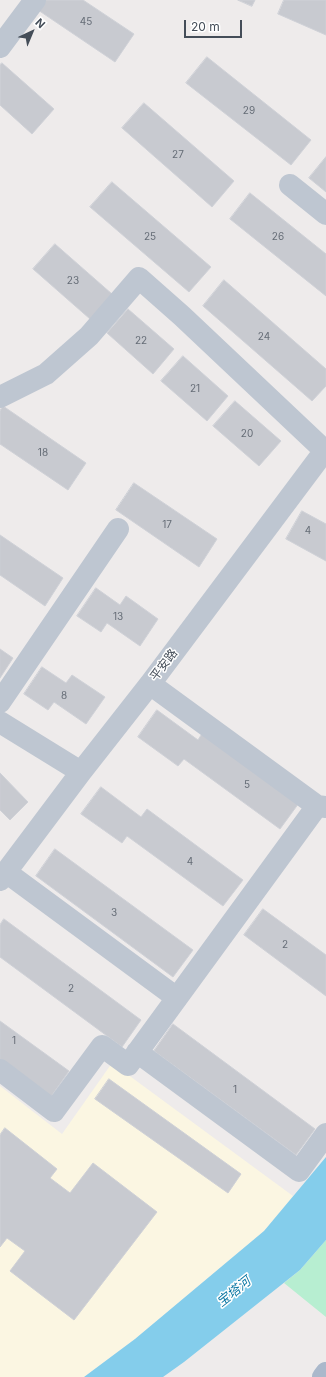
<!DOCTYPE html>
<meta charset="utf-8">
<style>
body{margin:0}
#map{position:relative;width:326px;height:1377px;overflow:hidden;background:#eeebeb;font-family:Inter,sans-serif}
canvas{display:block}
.north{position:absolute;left:12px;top:12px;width:40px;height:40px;-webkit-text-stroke:3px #fff;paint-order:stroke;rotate:44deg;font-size:11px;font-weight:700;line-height:16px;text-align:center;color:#444d58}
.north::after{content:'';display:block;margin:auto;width:14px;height:18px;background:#444d58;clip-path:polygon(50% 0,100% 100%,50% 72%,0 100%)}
.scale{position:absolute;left:184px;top:20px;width:58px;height:18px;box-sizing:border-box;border:2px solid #444d58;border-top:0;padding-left:5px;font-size:12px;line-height:14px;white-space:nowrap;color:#444d58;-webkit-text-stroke:3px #fff;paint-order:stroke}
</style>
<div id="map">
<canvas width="326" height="1377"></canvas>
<div class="north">N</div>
<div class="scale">20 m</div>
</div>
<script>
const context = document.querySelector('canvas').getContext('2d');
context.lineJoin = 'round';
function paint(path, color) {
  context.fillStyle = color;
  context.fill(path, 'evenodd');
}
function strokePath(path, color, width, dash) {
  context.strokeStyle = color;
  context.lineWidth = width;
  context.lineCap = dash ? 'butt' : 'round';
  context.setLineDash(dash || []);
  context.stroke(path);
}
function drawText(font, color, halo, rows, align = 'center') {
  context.font = font + ' Inter,"Noto Sans SC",sans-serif';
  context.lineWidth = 3;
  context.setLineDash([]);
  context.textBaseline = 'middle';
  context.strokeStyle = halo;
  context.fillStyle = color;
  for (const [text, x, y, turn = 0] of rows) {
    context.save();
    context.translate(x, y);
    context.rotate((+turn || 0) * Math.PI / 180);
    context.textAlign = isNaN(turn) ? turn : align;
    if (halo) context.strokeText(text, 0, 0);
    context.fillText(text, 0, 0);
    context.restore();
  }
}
paint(new Path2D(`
 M112,1063l181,133 -29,35 -129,108 -51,38h-84v-291l62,48z`), '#fbf6e2');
paint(new Path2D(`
 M326,1240v77l-42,-34 16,-13z`), '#b7eed1');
paint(new Path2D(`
 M326,1157v83l-26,30 -116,92 -21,15h-79l51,-38 129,-108z`), '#84cdeb');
const building = new Path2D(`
 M45,0h38l51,34 -19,28 -77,-52z
 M238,0h17l-3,6z
 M284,0h42v35l-48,-21z
 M207,57l104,83 -20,25 -105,-82z
 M2,63l52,46 -22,25 -32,-29v-40z
 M144,103l90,78 -22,26 -90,-79z
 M326,157v35l-17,-14z
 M112,182l99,85 -22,25 -99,-85z
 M250,193l76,61v42l-96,-77z
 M55,244l57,50 -22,25 -57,-50z
 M224,280l102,89v17l-14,15 -109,-95z
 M128,309l46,40 -21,25 -46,-41z
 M183,356l45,40 -21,25 -46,-40z
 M235,401l46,40 -22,25 -46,-40z
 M3,406l83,57 -18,27 -68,-46v-33z
 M134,483l83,56 -18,28 -83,-57z
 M302,511l24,13v37l-40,-22z
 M0,535l63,43 -18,28 -45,-31z
 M96,588l24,17 6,-9 32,23 -18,27 -33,-23 -6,9 -24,-16z
 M0,649l13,9 -13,20z
 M42,667l24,16 6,-8 33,22 -19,27 -32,-22 -6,8 -24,-16z
 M157,710l41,30 5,-8 96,71 -19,26 -96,-70 -6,7 -40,-29z
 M0,773l28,29 -18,18 -10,-10z
 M101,787l40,30 6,-8 96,71 -20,26 -96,-70 -5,7 -41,-29z
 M55,849l138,101 -20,27 -137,-101z
 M263,909l63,46v41l-82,-61z
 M4,919l137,101 -19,27 -122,-90v-32z
 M0,1021l69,50 -19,27 -50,-36z
 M173,1024l142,105 -19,26 -142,-104z
 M109,1079l132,95 -13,19 -133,-94z
 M5,1128l52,41 -7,9 20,15 23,-30 64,49 -83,108 -64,-49 15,-20 -18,-13 -7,9v-112z`);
paint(building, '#c8cad0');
strokePath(building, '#cfd1d7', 1);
strokePath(new Path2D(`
 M0,47l35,-47
 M290,185l36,29
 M0,397l46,-23 43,-38 50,-58 43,38 143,135
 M150,684l167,122 9,1
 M0,702l118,-173
 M0,722l81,50
 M6,872l171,126
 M0,880l81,-108 69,-88 176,-235
 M137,1052l162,119 27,-37
 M0,1070l54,41 48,-65 26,19 189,-259`), '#bec6d1', 22);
strokePath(new Path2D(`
 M323,1377l3,-4`), '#aab8cb', 22);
drawText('10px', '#656c76', null, [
 ["45",86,22],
 ["29",249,111],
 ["27",178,155],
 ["25",150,237],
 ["26",278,237],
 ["23",73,281],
 ["24",264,337],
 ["22",141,341],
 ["21",195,389],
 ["20",247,434],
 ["18",43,453],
 ["17",167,525],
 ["4",308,531],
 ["13",118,617],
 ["8",64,696],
 ["5",247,785],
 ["4",190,862],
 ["3",114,913],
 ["2",285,945],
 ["2",71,989],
 ["1",14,1041],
 ["1",235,1090]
]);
drawText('12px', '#444d58', '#fff', [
 ["平安路",164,665,-53]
]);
drawText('italic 13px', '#0c78a4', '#fff', [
 ["宝塔河",234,1292,-39]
]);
</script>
